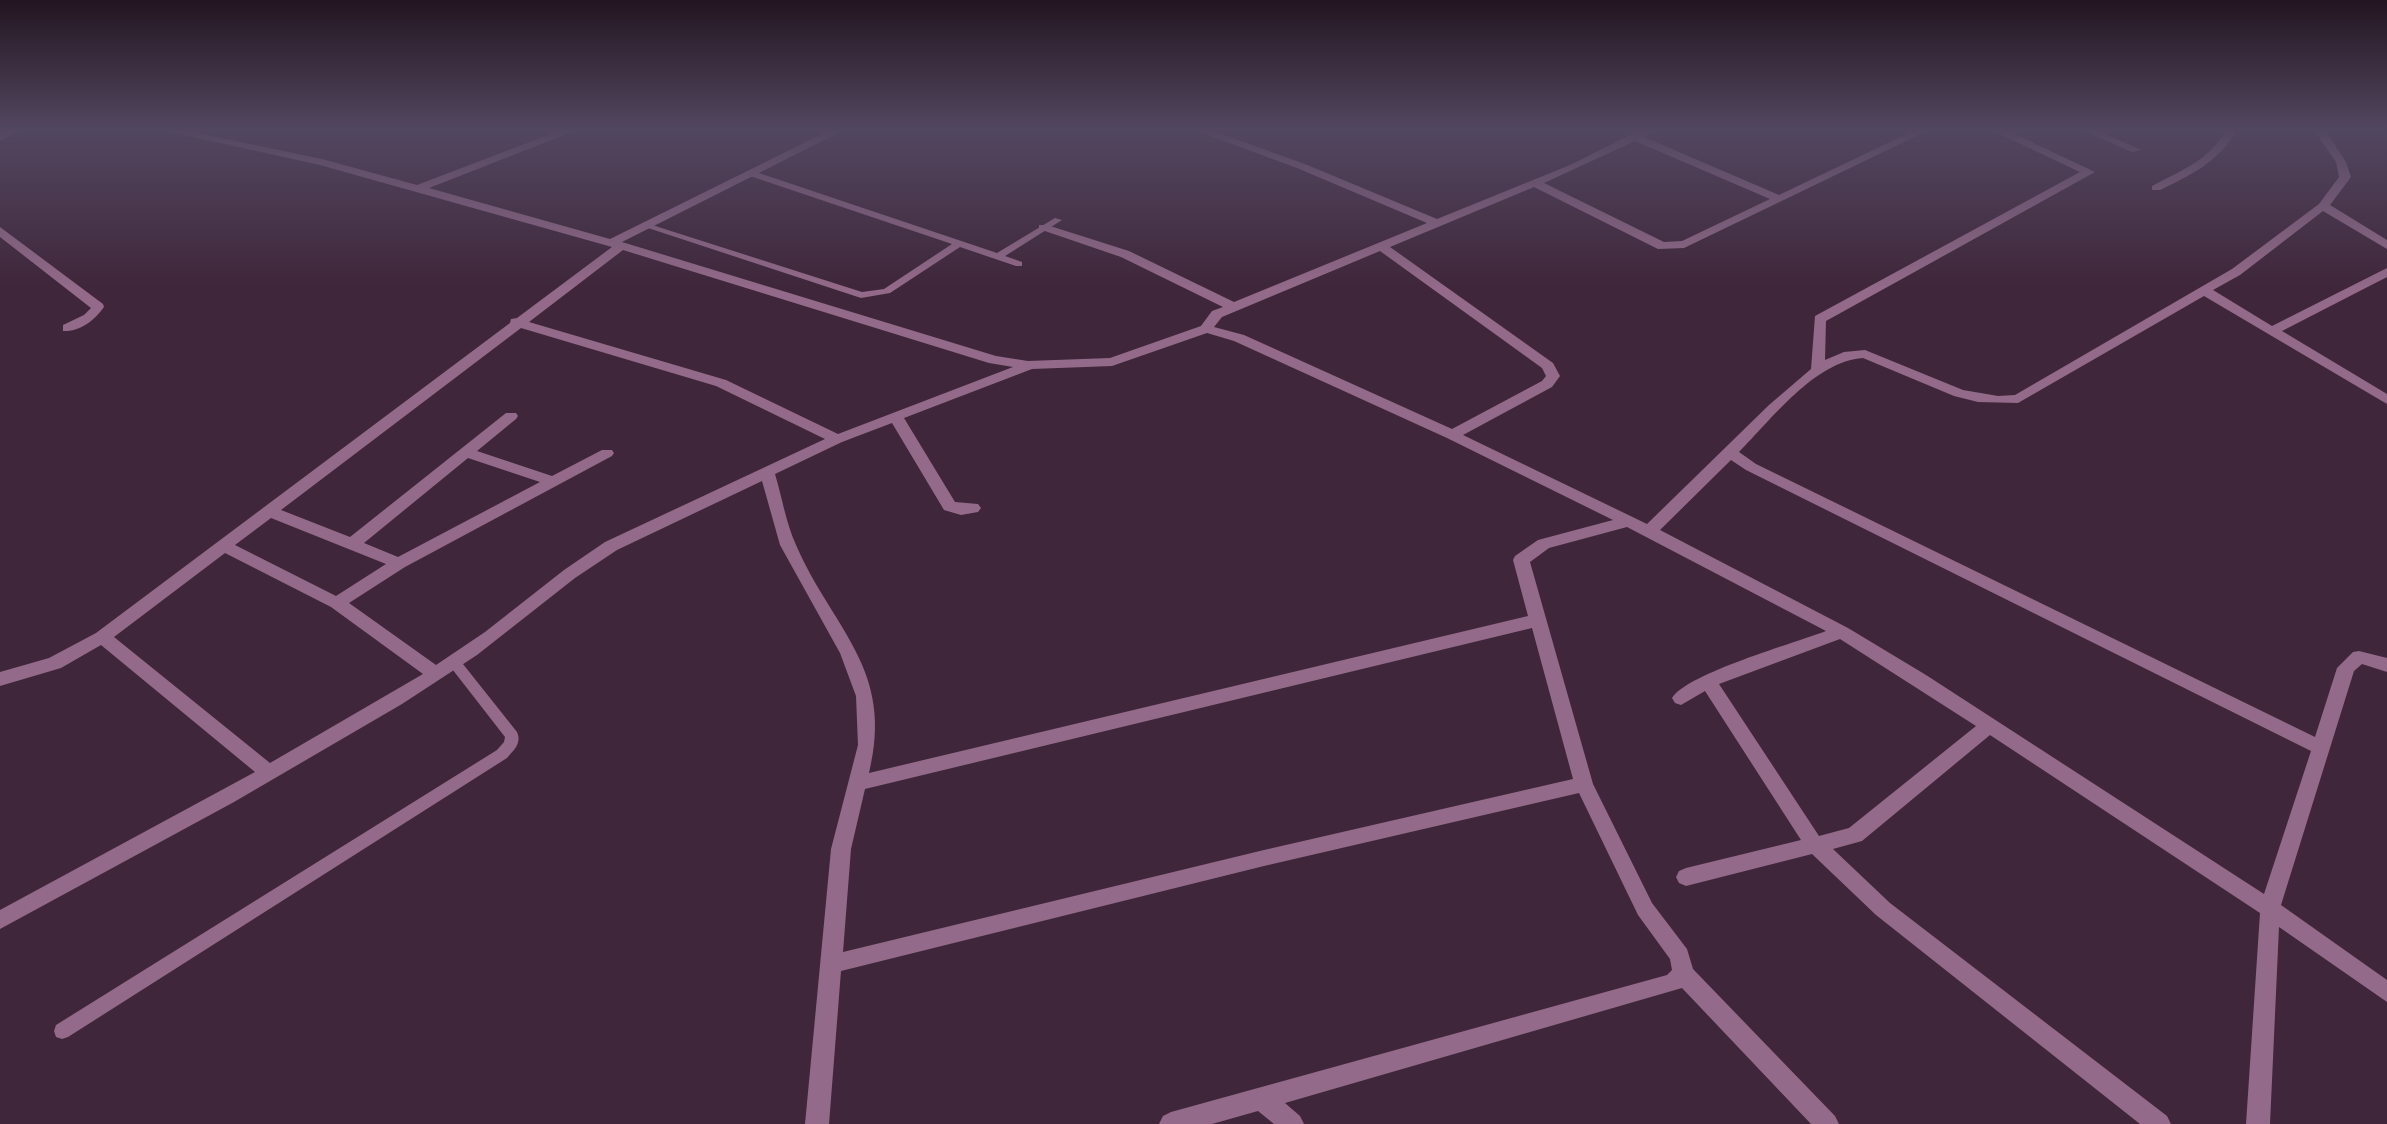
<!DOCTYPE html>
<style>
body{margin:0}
canvas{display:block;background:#3f263a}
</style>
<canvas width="2387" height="1124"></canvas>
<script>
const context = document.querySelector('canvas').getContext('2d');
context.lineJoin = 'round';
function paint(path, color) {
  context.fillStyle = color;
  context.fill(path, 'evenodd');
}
paint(new Path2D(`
 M747,171h6l244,82 58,-35 7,2 -57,36 17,6v4h-6l-56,-19 -70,46 -29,5 -219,-72 7,-2 213,68 22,-3 68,-45 -205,-69z
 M454,657l5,2 58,73c5,11 -3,18 -10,26l-439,279 -6,2 -6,-2 -2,-6 2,-6 441,-275 7,-8 1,-5 -56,-72 -1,-3 1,-3z`), '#936a89');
paint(new Path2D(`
 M8,130h14l-22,11v-7z
 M161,130h22l139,29 95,26 144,-55h16l-148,58 181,51 220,-109h14l-222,112 374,114 32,5 82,-3 91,-32 11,-15 11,-4 -102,-50 -82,-28v-4h8l82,26 105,51 193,-79 -130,-55 -103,-38h16l95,34 132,55 133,-54 70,-35h14l-10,7 135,58 136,-65h14l-245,118 -26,1 -124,-62 -144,60 163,116 7,13 -8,11 -89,48 184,89 122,-119 42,-36 4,-53 265,-144 -89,-42h15l89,42 -269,149 -1,39 19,-8 21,-2 98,40 35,6 17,-1 217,-126 87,-65 20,-27 -3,-15 -22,-32h11l21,32 5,15 -21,28 57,35v9l-64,-38 -83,64 -27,15 59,36 115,-58v9l-105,54 105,63v10l-183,-108 -186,107 -40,-1 -24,-6 -91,-38c-48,3 -92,62 -124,94l17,12 559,273 22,-69 16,-16 6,-1 28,7v14l-25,-8 -8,7 -73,234 106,75v22l-108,-75 -9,197h-24l14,-211 -270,-178 -128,106 -29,8 57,54 277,213 4,8h-31l-264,-209 -64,-61 -126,32 -7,-3 -3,-6 3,-6 7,-3 115,-28 -96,-149 -24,14 -6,-2 -3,-5c16,-25 123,-55 154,-67l-199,-104 -78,21 -19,14 63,222 59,119 35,46 6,20 142,147 4,8h-28l-129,-136 -397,115 15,13 4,8h-30l-16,-13 -46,13h-53l4,-8 8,-4 496,-137 5,-5 -2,-11 -32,-44 -59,-122 -315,73 -423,105 -12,153h-24l26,-275 27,-104 -2,-49 -16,-43 -60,-108 -18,-64 -145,69 -42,28 -98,77 -75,49 -168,98 -234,127v-19l255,-138 -154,-127 -40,23 -61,18v-14l49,-14 47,-25 414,-310 1,-4 6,-1 95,-71 -292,-82zM1635,141l135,58 -88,42 -18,1 -120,-59zM623,250l366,113 24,4 -175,67 -112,-54 -197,-58zM1380,251l162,117 4,8 -4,5 -90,48 -208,-94 -30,-8 8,-10zM521,328l195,58 109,53 -220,103 -41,28 -79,62 -49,33 -87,-62 56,-36 207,-111 2,-3 -2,-3h-10l-50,26 -75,-25 39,-32 2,-3 -2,-3h-10l-156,124 -69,-27zM1207,333l27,8 213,97 166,82 -75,20 -23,16 -2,4 15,56 -659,157c26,-104 -36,-143 -73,-228 -10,-22 -14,-48 -21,-71l67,-32 50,-19 52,87 17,5 17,-3 3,-4 -3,-4 -23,-2 -51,-84 128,-49 80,-3zM468,458l72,24 -142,75 -34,-14zM1731,460l15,10 565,281 -47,143 -338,-219 -78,-47 -188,-98zM271,518l115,46 -50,32 -101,-51zM225,553l106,54 92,67 -153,89 -156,-126zM1532,628l41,151 -309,71 -421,102 8,-103 14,-60zM1840,639l136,87 -127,102 -30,8 -100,-152z
 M2082,130h15l44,20 -9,2z
 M2226,130h10c-16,32 -46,45 -76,60h-8v-4c28,-15 58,-26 74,-56z
 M0,227l103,77 1,3c-9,13 -24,25 -41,24v-6l21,-10 7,-7 -91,-71z`), '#936a89');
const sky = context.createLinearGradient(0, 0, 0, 288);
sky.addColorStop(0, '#231520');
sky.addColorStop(0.45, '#524760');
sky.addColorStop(1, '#52476000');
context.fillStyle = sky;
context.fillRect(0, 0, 2387, 288);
</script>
